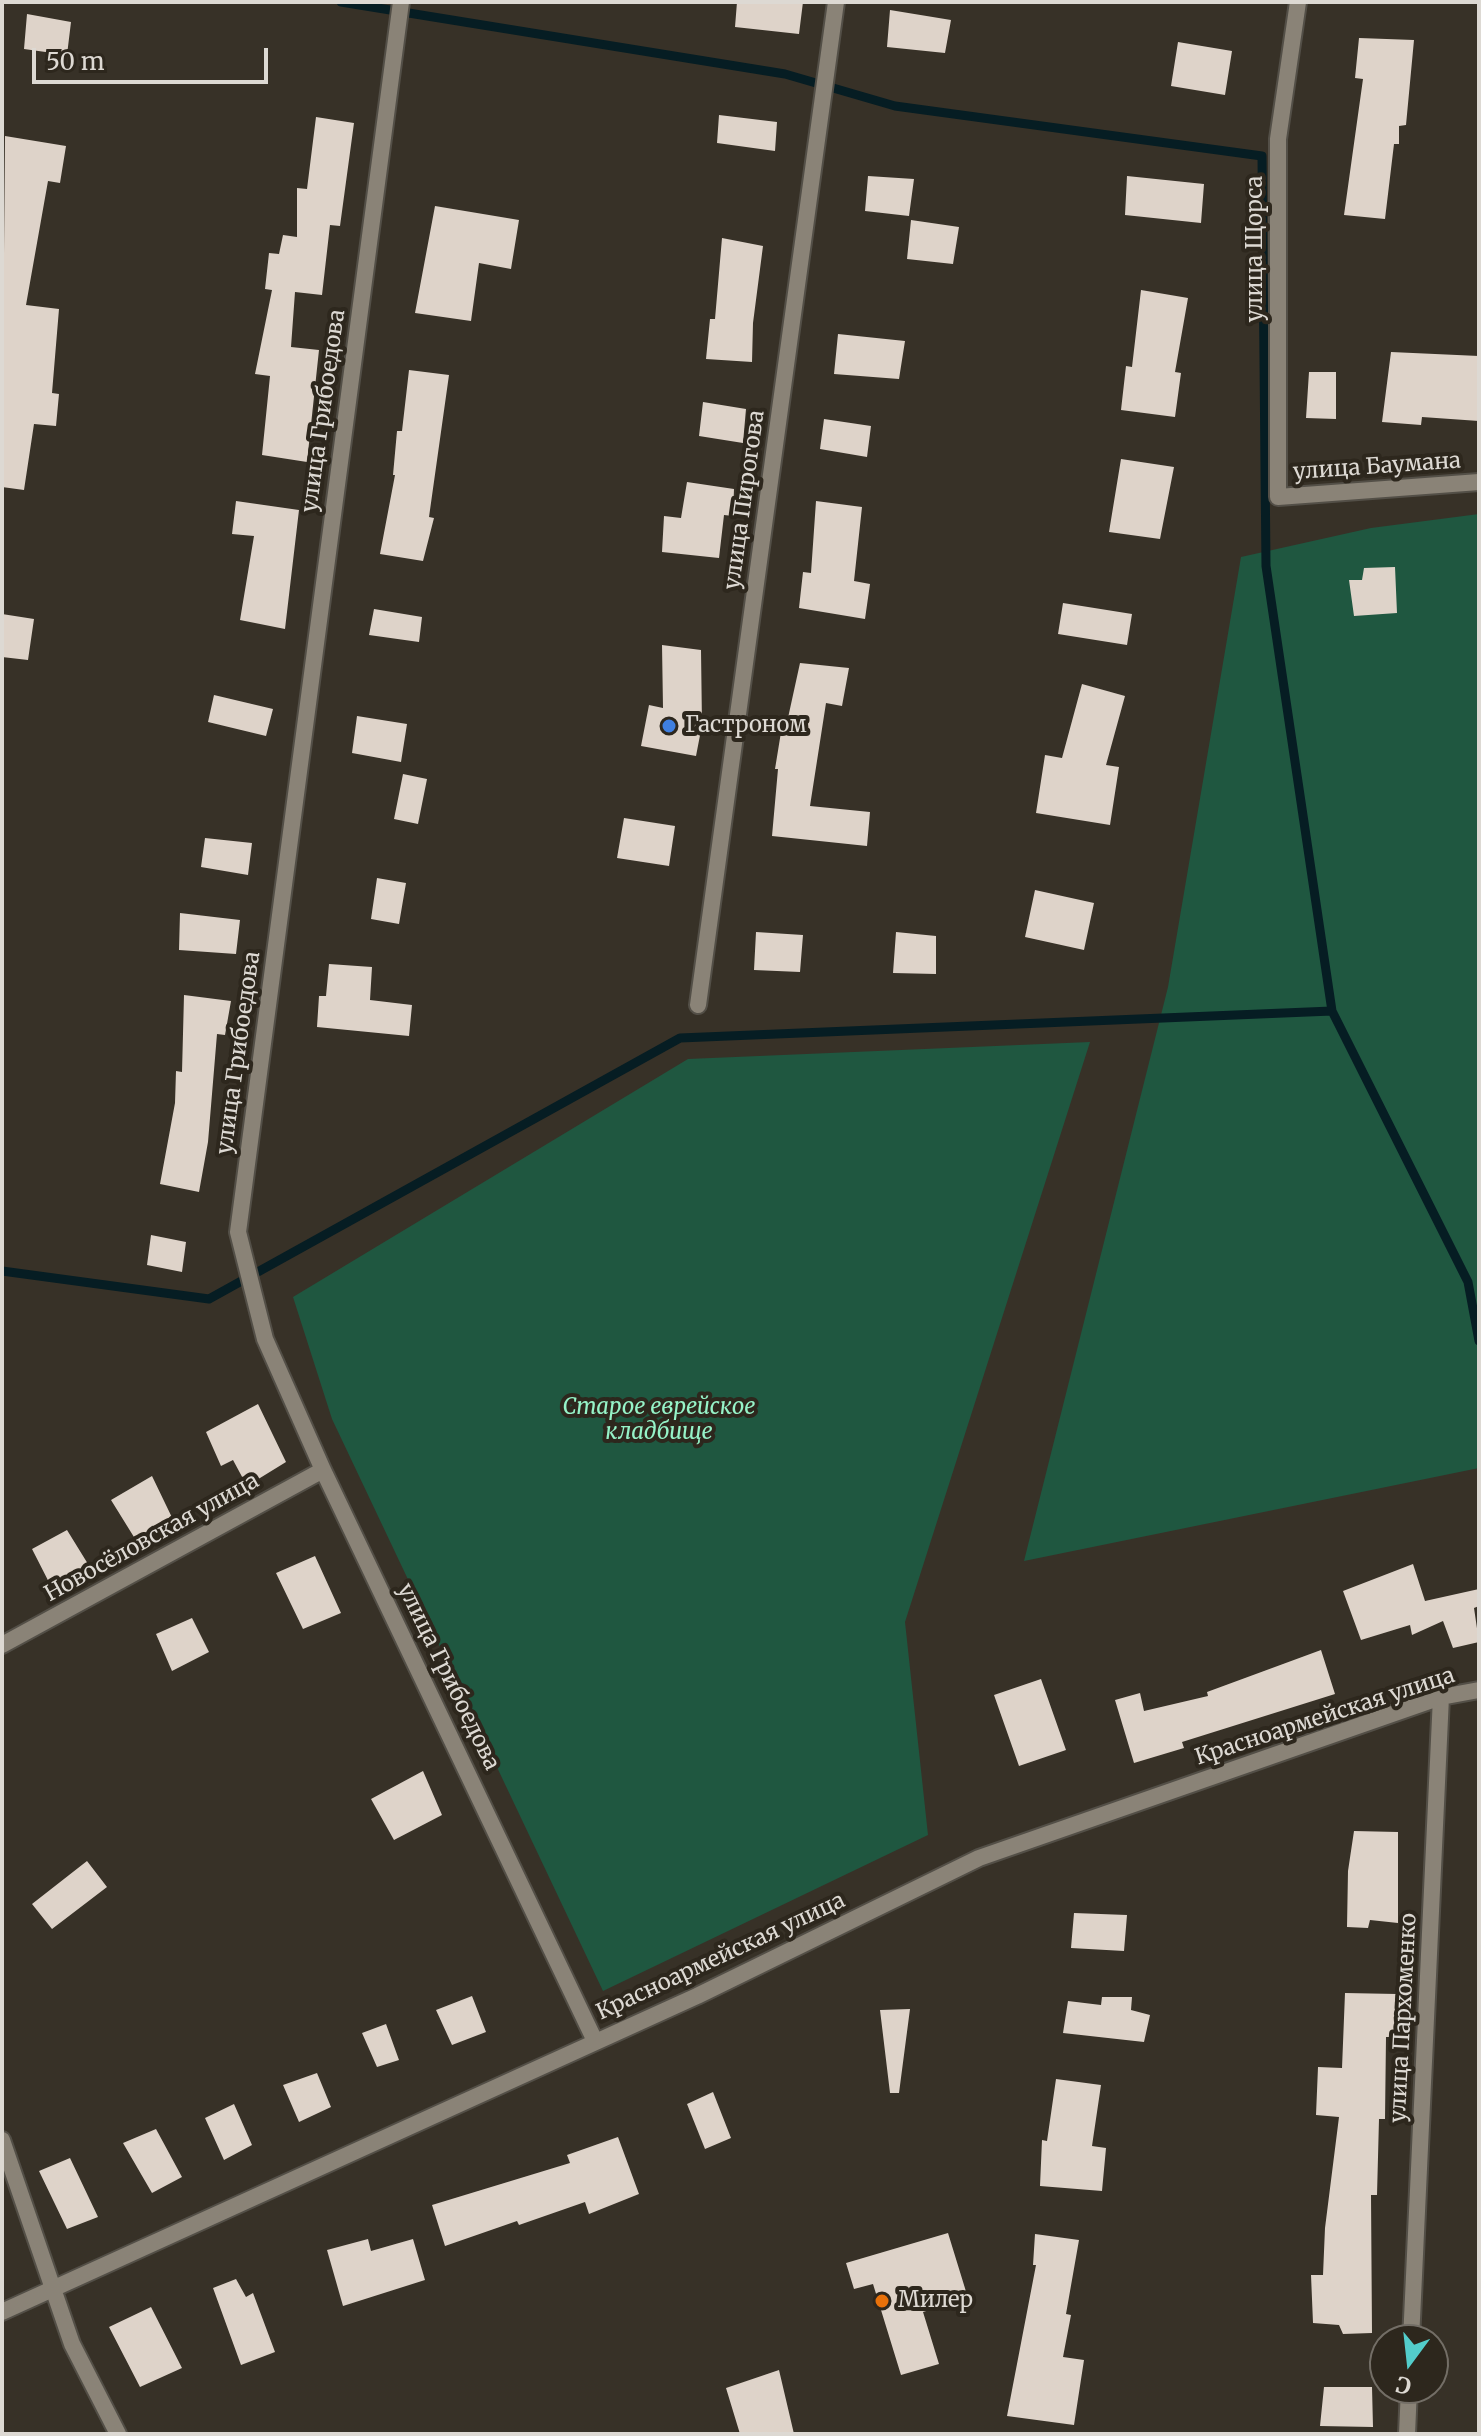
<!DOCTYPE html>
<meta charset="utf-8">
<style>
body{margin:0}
#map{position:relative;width:1481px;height:2436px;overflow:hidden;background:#373127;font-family:Merriweather,serif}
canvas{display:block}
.frame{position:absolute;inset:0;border:4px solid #ddd9d3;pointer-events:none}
.north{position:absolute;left:1369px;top:2324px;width:80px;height:80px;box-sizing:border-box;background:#2d271d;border:2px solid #736e66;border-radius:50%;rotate:195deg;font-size:22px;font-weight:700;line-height:32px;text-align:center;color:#ddd9d3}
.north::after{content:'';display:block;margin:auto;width:28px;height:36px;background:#53cdcb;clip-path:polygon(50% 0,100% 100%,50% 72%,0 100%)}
.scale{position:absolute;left:32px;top:48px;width:236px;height:36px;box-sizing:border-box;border:4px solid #ddd9d3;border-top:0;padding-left:10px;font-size:24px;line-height:28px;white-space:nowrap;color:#ddd9d3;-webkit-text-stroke:6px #2d271d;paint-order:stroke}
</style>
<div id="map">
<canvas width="1481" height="2436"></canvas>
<div class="frame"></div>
<div class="north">С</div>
<div class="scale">50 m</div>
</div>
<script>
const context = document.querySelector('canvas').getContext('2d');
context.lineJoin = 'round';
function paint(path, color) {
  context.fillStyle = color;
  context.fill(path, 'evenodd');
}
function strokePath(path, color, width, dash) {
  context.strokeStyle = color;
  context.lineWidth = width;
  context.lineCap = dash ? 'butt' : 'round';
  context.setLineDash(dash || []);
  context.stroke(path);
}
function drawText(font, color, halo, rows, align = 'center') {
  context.font = font + ' Merriweather,serif';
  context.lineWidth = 8;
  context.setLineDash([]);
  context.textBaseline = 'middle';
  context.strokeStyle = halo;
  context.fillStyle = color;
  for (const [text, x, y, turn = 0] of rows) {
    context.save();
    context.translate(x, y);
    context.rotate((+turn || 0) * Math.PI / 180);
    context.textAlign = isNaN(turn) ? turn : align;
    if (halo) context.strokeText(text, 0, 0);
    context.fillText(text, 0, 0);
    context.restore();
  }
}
paint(new Path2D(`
 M1479,514v954l-455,93 144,-574 73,-430 130,-29z
 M1090,1042l-185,580 23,213 -325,156 -271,-572 -39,-122 395,-238z`), '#1f5740');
strokePath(new Path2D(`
 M341,2l444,72 110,32 367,50 4,410 66,445
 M2,1271l207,28 471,-261 652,-27 136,271 11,59`), '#061d23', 9);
paint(new Path2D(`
 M737,2h66l-4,32 -64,-7z
 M890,10l61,10 -6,33 -58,-6z
 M27,14l44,8 -4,33 -43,-6z
 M1359,38l55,2 -8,85 -7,1v18h-5l-9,75 -41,-4 19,-136 -8,-1z
 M1178,42l54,9 -7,44 -54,-9z
 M719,115l58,7 -2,29 -58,-8z
 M316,117l38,6 -14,103 -10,-1 -8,70 -27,-3 -4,55 28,3 -12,112 -45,-7 8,-79 -15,-2 17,-84 -7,-1 4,-36 10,1 4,-19 14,2v-49l10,1z
 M5,136l61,10 -6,37 -12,-2 -22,124 33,4 -7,84 7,1 -3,32 -22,-2 -10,66 -22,-3z
 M868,176l46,3 -5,37 -44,-5z
 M1127,176l77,8 -3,39 -76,-8z
 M435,206l84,14 -8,49 -32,-6 -8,58 -56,-8z
 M911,220l48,7 -6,37 -46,-5z
 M722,238l41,8 -10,77 -1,39 -46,-3 4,-40h5z
 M1141,290l47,8 -13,74 6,1 -6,44 -54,-7 5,-44 6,1z
 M838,334l67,7 -6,38 -65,-5z
 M1391,352l88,4v65l-57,-4 -1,8 -39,-3z
 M409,370l40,5 -20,142 5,1 -11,43 -43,-7 15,-79h-2l4,-44h5z
 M1309,372h27v47l-30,-1z
 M703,402l43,7 -3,34 -44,-7z
 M824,419l47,7 -4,31 -47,-8z
 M1121,459l53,8 -14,72 -51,-7z
 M687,482l47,7 -1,27 -9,-1 -5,43 -57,-6 2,-36 17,2z
 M236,501l63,9 -14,119 -45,-9 14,-84 -22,-2z
 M816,501l46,6 -8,74 16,3 -5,35 -66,-11 4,-36 8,1z
 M1395,567l2,46 -43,3 -5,-36h13l2,-12z
 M1063,603l69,11 -5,31 -69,-11z
 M374,609l48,8 -3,25 -50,-7z
 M2,614l32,5 -6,41 -26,-3z
 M662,645l39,5 1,75 -6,31 -55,-10 8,-41 14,3z
 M800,663l49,5 -7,38 -16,-3 -16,103 60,6 -3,34 -95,-10 6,-67h-3l7,-43 4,1z
 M1082,684l43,12 -19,69 13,2 -9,58 -74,-12 9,-58 17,3z
 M214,695l59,14 -7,27 -58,-14z
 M357,716l50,8 -6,38 -49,-9z
 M403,774l24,5 -9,45 -24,-5z
 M624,818l51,8 -6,40 -52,-8z
 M205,838l47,5 -4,32 -47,-8z
 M377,878l29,5 -7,41 -28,-5z
 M1035,890l59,13 -10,47 -59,-13z
 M180,913l60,7 -4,34 -57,-4z
 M756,932l47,3 -3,37 -46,-2z
 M896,932l40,4v38l-43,-1z
 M329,964l43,3 -2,33 42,5 -3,31 -92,-9 2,-31h7z
 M184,995l47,6 -6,34 -8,-1 -9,108 -9,50 -39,-8 15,-81 1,-32 6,1z
 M151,1235l35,7 -4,30 -35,-7z
 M258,1404l28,58 -39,24 -14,-26 -12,6 -15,-34z
 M152,1476l26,54 -36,20 -31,-50z
 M67,1530l29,47 -39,21 -25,-49z
 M315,1556l26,57 -38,16 -27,-56z
 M1413,1564l12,37 54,-12v17l-5,2 5,34 -26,6 -10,-27 -31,14 -2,-10 -49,15 -18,-49z
 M192,1618l17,34 -37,19 -16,-37z
 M1321,1650l14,44 -153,48 2,6 -50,15 -19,-63 25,-7 4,18 64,-15 -1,-4z
 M1041,1679l25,71 -47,16 -25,-71z
 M423,1771l19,44 -48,25 -23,-41z
 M1354,1831l44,1v91l-28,-3 -2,8 -21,-1 1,-56z
 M87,1861l20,26 -55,42 -20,-25z
 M1074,1913l53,2 -3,36 -53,-3z
 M1345,1993l52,1 -1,43h-10l-1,82h-6l-2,76h-6l1,138 -29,1 -4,-9 -26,-2 -2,-48h12l2,-47 14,-111 -23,-2 2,-48 24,1z
 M472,1996l14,36 -34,13 -16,-35z
 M1102,1997h30l-1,13 19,5 -6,27 -81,-9 5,-32 33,4z
 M910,2009l-11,84h-9l-10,-83z
 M386,2024l13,36 -22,7 -15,-34z
 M317,2073l14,34 -32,15 -16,-37z
 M1056,2079l45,6 -9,61 14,2 -4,43 -62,-5 2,-46 5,1z
 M713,2092l18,46 -26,11 -18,-45z
 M234,2104l18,41 -28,15 -19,-42z
 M156,2129l26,48 -30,16 -29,-50z
 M618,2137l21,57 -50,20 -4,-12 -66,23 -2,-4 -72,25 -13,-41 138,-42 -3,-8z
 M70,2158l28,59 -31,12 -28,-58z
 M948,2233l20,65 -45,14 16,52 -38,11 -28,-91 -19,5 -8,-26z
 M1035,2234l44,6 -13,74 5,1 -8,42 21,3 -10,65 -67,-9 29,-151h-3z
 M368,2239l3,12 42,-12 12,41 -82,26 -16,-56z
 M236,2279l10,18 7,-4 22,59 -34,13 -28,-77z
 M151,2307l31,61 -42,19 -31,-60z
 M779,2370l15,64h-54l-14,-46z
 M1324,2387h48l1,40 -53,-1z`), '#ded3c9');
const street = new Path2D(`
 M401,2l-163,1230 27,107 58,131 272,571
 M1298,2l-20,137v358l201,-15
 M698,1005l138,-1003
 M2,1645l321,-175
 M2,2140l70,204 46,90
 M2,2312l695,-316 282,-138 462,-161 38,-7
 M1411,2340l30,-643
 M1407,2434l2,-46`);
strokePath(street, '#534f47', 20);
strokePath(street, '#8a8377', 16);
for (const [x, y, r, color] of [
 [669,726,8,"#3f7fe0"],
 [882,2301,8,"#e8710a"]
]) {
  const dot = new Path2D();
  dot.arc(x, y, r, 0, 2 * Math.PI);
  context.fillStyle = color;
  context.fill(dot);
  strokePath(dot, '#2d271d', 3);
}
drawText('22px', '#ddd9d3', '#2d271d', [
 ["улица Щорса",1256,249,-90],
 ["улица Грибоедова",324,411,-82],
 ["улица Баумана",1377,467,-4],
 ["улица Пирогова",745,500,-82],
 ["улица Грибоедова",239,1053,-82],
 ["Новосёловская улица",152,1538,-29],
 ["улица Грибоедова",448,1677,64],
 ["Красноармейская улица",1325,1717,-18],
 ["Красноармейская улица",721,1957,-25],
 ["улица Пархоменко",1404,2018,-87]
]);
drawText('22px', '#ddd9d3', '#2d271d', [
 ["Гастроном",685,726],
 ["Милер",898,2301]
], 'left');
drawText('italic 22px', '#96f3c8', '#2d271d', [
 ["Старое еврейское",659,1408],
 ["кладбище",659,1433]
]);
</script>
